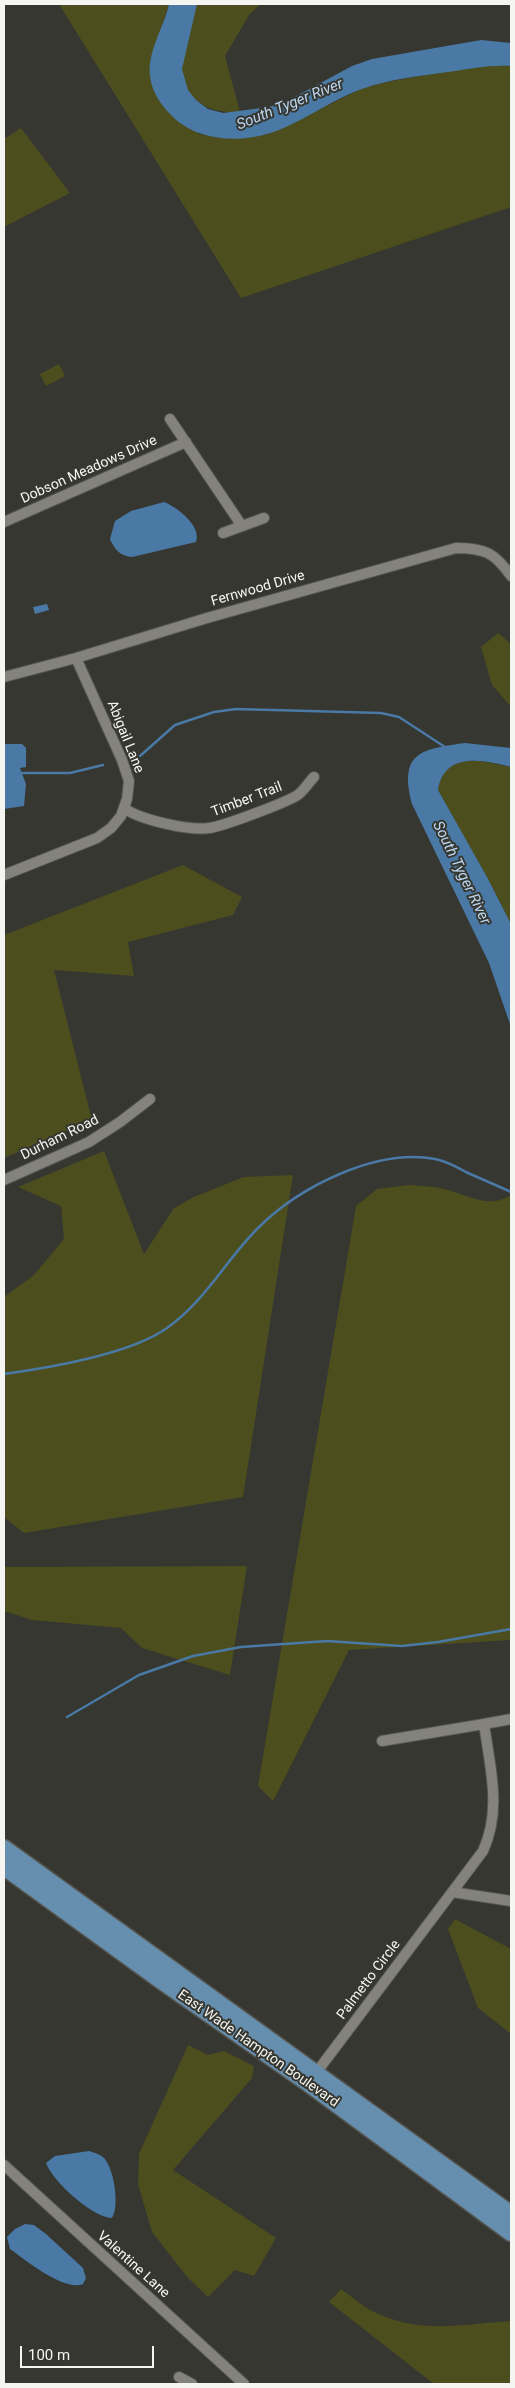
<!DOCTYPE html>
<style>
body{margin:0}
#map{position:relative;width:515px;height:2388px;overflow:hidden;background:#363731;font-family:Roboto,sans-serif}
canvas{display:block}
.frame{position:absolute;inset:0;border:5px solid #f5f5f1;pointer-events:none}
.scale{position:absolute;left:20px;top:2346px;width:134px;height:22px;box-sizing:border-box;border:2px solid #f5f5f1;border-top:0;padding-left:6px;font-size:15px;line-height:18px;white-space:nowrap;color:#f5f5f1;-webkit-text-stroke:4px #363731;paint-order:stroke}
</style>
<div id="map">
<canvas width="515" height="2388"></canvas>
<div class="frame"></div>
<div class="scale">100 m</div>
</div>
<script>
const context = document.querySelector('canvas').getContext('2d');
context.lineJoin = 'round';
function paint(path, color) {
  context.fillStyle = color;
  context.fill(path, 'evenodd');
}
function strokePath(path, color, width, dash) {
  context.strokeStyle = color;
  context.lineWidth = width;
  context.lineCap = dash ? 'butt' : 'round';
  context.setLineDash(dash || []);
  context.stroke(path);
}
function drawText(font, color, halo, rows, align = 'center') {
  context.font = font + ' Roboto,sans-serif';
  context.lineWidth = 4;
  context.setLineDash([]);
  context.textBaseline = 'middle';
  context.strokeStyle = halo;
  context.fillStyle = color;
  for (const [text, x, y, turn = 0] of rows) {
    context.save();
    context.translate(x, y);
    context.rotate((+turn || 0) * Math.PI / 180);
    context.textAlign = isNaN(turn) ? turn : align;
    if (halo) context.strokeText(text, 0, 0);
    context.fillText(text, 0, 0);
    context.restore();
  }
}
paint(new Path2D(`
 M59,4h110l-19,57 49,73 23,4 46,-4 93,-45 21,-6 86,-16 19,-2 24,1v141l-270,91z
 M197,4h64l-12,11 -24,41 15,56c-29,2 -56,-10 -58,-43 -2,-21 10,-46 15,-65z
 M21,128l49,65 -66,34v-88z
 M59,364l6,12 -19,10 -6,-12z
 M498,633l13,11v63l-19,-22 -11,-38z
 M463,761h17l31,6v157l-24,-47 -49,-86c3,-19 8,-23 25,-30z
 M183,865l59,32 -9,18 -105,27 6,34 -80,-6 38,150 -88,38v-223z
 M104,1151l40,103 30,-46 22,-12 48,-19 49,-2 -50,322 -219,36 -20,-16v-220l30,-22 30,-36 -3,-33 -43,-19z
 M409,1185c11,1 24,1 35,4 23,5 44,21 67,6v445l-162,10 -76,151 -15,-15 98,-580 21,-17z
 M247,1566l-17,109 -88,-27 -21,-20 -89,-8 -28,-9v-44z
 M455,1919l56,30v85l-33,-26 -30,-79z
 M188,2045l20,10 16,-4 30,15 -2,12 -79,92 103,68 -22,38 -19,-6 -27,27 -20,-19 -36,-46 -14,-48 1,-30z
 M341,2289c10,7 20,16 31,22 48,24 90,13 139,10v63h-77l-105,-82z`), '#4c4e1e');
paint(new Path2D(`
 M169,4h28l-15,65 6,21 8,10 12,9 15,4 46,-6 18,-6 65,-35 20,-7 109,-19 30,3v23c-25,-1 -39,3 -63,6 -29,4 -58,7 -86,17 -32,11 -63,36 -95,45 -30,9 -70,6 -93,-16 -12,-12 -22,-24 -24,-42 -3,-24 14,-49 19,-72z
 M164,502c13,5 38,24 32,40l-64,15c-12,-1 -17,-7 -22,-18l5,-18 16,-10z
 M47,604l2,6 -14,4 -2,-7z
 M465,743l46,5v19c-29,-8 -67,-15 -73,23l49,87 24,47v103l-22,-64 -77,-159c-13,-51 8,-55 53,-61z
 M4,744h18l4,4v19l-6,1 6,16 -2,22 -20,3z
 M89,2151c4,1 10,3 14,6 11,10 17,49 9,61 -20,-1 -59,-36 -66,-55l9,-7z
 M25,2224l9,1 12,9 37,34 3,10 -3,6c-18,8 -58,-24 -73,-35l-3,-12 8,-8z`), '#4979a4');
strokePath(new Path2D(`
 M140,756l35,-31 39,-13 22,-3 145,4 18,4 46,30
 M20,773h50l33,-8
 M4,1374c44,-6 127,-20 163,-46 39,-28 58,-67 91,-100 41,-41 118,-80 177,-69 12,2 21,8 31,13 15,7 30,13 45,20
 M67,1717l72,-42 54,-19 48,-9 86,-6 75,5 36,-4 73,-13`), '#4979a4', 2.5);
const street = new Path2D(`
 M170,419l72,107
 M4,522l182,-80
 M223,533l41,-15
 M4,677l72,-19 131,-40 249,-70c29,0 39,5 55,28
 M124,808c16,12 66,23 85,20 12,-1 82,-27 90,-34 6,-5 10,-12 15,-17
 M4,875l93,-37 14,-10 10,-12 6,-17 2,-18 -7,-21 -46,-102
 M4,1180l85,-38 31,-20 30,-23
 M382,1741l102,-17
 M452,1892l59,9
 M313,2077l170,-226c19,-41 7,-84 1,-127l27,-5
 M4,2165l240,219
 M179,2377l13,7`);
const primary = new Path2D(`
 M4,1848l507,366
 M4,1867l156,113 149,104 202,149`);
strokePath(street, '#565651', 12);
strokePath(primary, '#565651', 19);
strokePath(street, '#83837c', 10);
strokePath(primary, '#668eae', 16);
drawText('14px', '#f5f5f1', '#363731', [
 ["Dobson Meadows Drive",89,470,-24],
 ["Fernwood Drive",258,589,-16],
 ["Abigail Lane",125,737,68],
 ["Timber Trail",247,800,-21],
 ["Durham Road",60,1138,-26],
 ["Palmetto Circle",369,1980,-53],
 ["East Wade Hampton Boulevard",258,2049,35],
 ["Valentine Lane",133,2265,42]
]);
drawText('italic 15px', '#bcd7f1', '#363731', [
 ["South Tyger River",290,105,-22],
 ["South Tyger River",461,873,64]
]);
</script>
